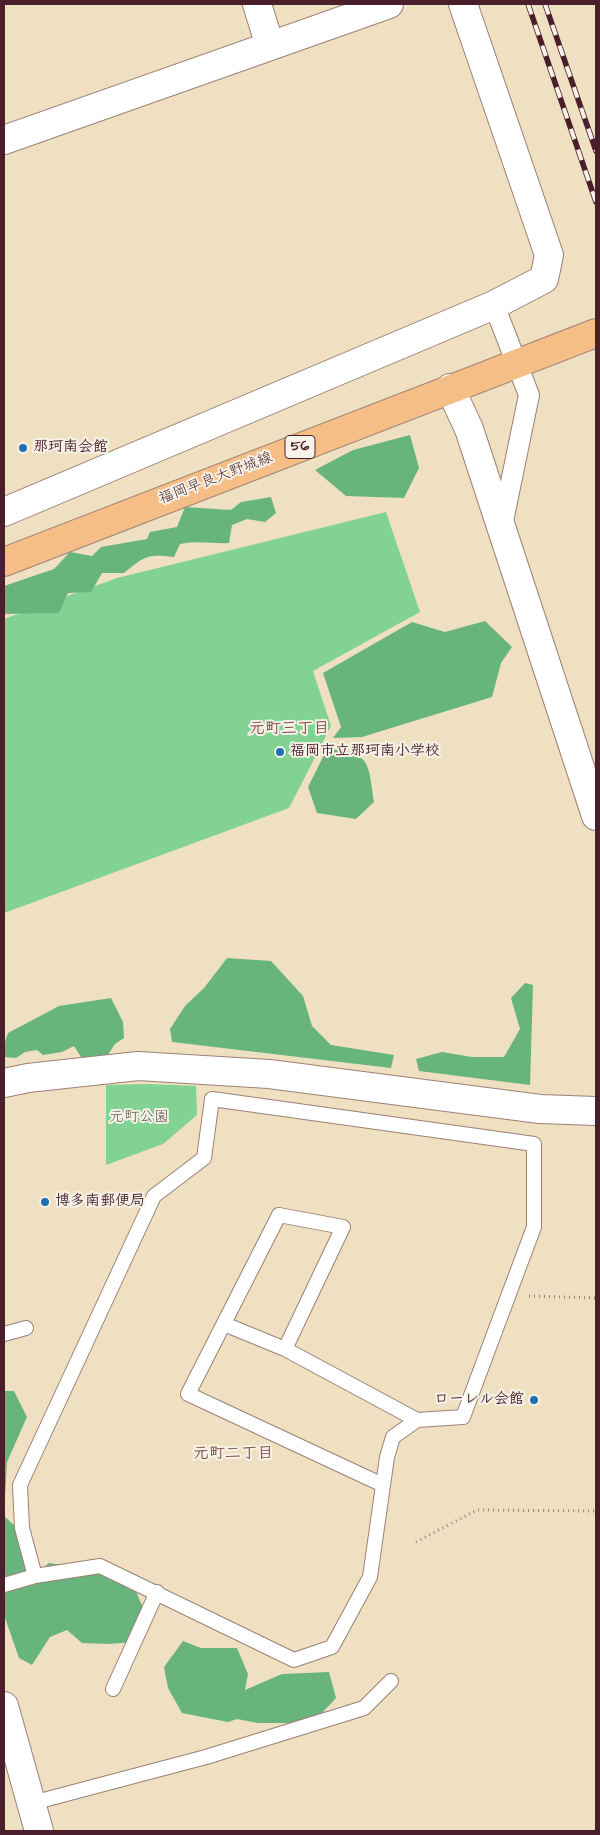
<!DOCTYPE html>
<meta charset="utf-8">
<style>
body{margin:0}
#map{position:relative;width:600px;height:1835px;overflow:hidden;background:#efe0c1;font-family:"Architects Daughter",sans-serif}
canvas{display:block}
.frame{position:absolute;inset:0;border:5px solid #4a1f2b;pointer-events:none}
</style>
<div id="map">
<canvas width="600" height="1835"></canvas>
<div class="frame"></div>
</div>
<script>
const context = document.querySelector('canvas').getContext('2d');
context.lineJoin = 'round';
function paint(path, color) {
  context.fillStyle = color;
  context.fill(path, 'evenodd');
}
function strokePath(path, color, width, dash) {
  context.strokeStyle = color;
  context.lineWidth = width;
  context.lineCap = dash ? 'butt' : 'round';
  context.setLineDash(dash || []);
  context.stroke(path);
}
function drawText(font, color, halo, rows, align = 'center') {
  context.font = font + ' "Architects Daughter","Klee One",sans-serif';
  context.lineWidth = 4;
  context.setLineDash([]);
  context.textBaseline = 'middle';
  context.strokeStyle = halo;
  context.fillStyle = color;
  for (const [text, x, y, turn = 0] of rows) {
    context.save();
    context.translate(x, y);
    context.rotate((+turn || 0) * Math.PI / 180);
    context.textAlign = isNaN(turn) ? turn : align;
    if (halo) context.strokeText(text, 0, 0);
    context.fillText(text, 0, 0);
    context.restore();
  }
}
paint(new Path2D(`
 M386,512l34,100 -107,59 18,55 -42,82 -285,105v-294l113,-41z
 M148,1084l48,2 1,29 -34,29 -57,21v-80z`), '#81d293');
paint(new Path2D(`
 M410,435l9,33 -15,30 -58,-2 -31,-26 38,-20z
 M271,497l5,16 -11,9 -18,-3 -15,6 -3,18c-17,1 -32,-3 -49,1l-6,13c-27,-3 -29,-1 -50,16h-22l-11,19 -23,1 -9,20 -55,1v-28l50,-17 16,-17 22,4 9,-9 46,-8 3,-7 27,-5 8,-20 46,3 10,-8z
 M485,621l27,26 -11,16 -9,34 -130,40 -29,1 8,-11 -18,-54 89,-51 33,10z
 M327,749c44,3 41,13 47,53l-18,17 -39,-6 -9,-26z
 M227,958l44,3 32,35 9,30 19,19 63,10 -3,13 -219,-26 -2,-13 15,-23 19,-18z
 M525,983l8,2 -3,100 -111,-14 -3,-12 26,-7 30,5h32l16,-28 -9,-31z
 M111,998l12,24 1,16 -9,6 -14,21 -18,-5 -9,-14 -12,6 -19,3 -6,-5 -12,2 -9,6 -12,-1v-12l4,-12 51,-27z
 M4,1391h10l13,26 -20,45 -3,54 23,21 11,22 -4,16 15,-12 52,8 34,18 12,28 -12,25 -27,2 -26,-1 -15,-13 -17,7 -18,28 -13,-7 -15,-43z
 M183,1641l18,7h36l11,26 -3,16 37,-16 47,-2 7,26 -14,15 -32,10h-32l-21,-4 -9,3 -46,-9 -14,-25 -4,-21z`), '#68b47d');
const service = new Path2D(`
 M224,1324l61,25 132,71
 M4,1334l22,-6
 M285,1349l58,-122 -64,-12 -91,179 195,91
 M4,1585l31,-9 65,-10 194,94 38,-13 38,-70 17,-120 6,-20 24,-17 46,-3 71,-190v-83l-322,-45 -8,59 -50,38 -134,289 2,43 13,48
 M113,1689l44,-97
 M32,1803l174,-46 158,-49 27,-27`);
const pedestrian = new Path2D(`
 M494,305l35,90 -27,131`);
const minor = new Path2D(`
 M257,4l13,42
 M4,140l385,-136
 M450,388l19,41 127,387
 M4,512l490,-207 50,-26 5,-24 -86,-251
 M4,1083l24,-5 110,-12 131,8 271,35 56,2`);
const tertiary = new Path2D(`
 M4,1706l35,125`);
const primary = new Path2D(`
 M4,562l592,-229`);
strokePath(service, '#9c8076', 16);
strokePath(pedestrian, '#9c8076', 22);
strokePath(minor, '#9c8076', 30);
strokePath(tertiary, '#9c8076', 30);
strokePath(primary, '#9c8076', 30);
strokePath(new Path2D(`
 M529,1296l67,2
 M416,1542l61,-32 119,1`), '#9c8076', 3, [1, 4]);
strokePath(service, '#fff', 14);
strokePath(pedestrian, '#fff', 20);
strokePath(minor, '#fff', 28);
strokePath(tertiary, '#fff', 28);
strokePath(primary, '#f6be87', 28);
const rail = new Path2D(`
 M528,4l68,198
 M545,4l51,147`);
strokePath(rail, '#4a1f2b', 5.5);
strokePath(rail, '#f7f3e8', 4, [11]);
for (const [x, y, r, color] of [
 [23,448,5,"#1f6fb2"],
 [280,752,5,"#1f6fb2"],
 [45,1202,5,"#1f6fb2"],
 [534,1400,5,"#1f6fb2"]
]) {
  const dot = new Path2D();
  dot.arc(x, y, r, 0, 2 * Math.PI);
  context.fillStyle = color;
  context.fill(dot);
  strokePath(dot, '#f7f3e8', 2);
}
for (const [x, y, w] of [
 [300,447,30]
]) {
  const box = new Path2D();
  box.roundRect(x - w / 2, y - 11.5, w, 23, 4);
  context.fillStyle = '#f7f3e8';
  context.fill(box);
  strokePath(box, '#4a1f2b', 1);
}
drawText('bold 14px', '#4a1f2b', null, [
 ["56",300,447]
]);
drawText('bold 15px', '#4a1f2b', '#f7f3e8', [
 ["那珂南会館",33,448],
 ["福岡市立那珂南小学校",290,752],
 ["博多南郵便局",55,1202],
 ["ローレル会館",524,1400,"right"]
], 'left');
drawText('15px', '#4a1f2b', '#f7f3e8', [
 ["福岡早良大野城線",216,479,-21]
]);
drawText('15px', '#5a554a', '#f7f3e8', [
 ["元町公園",139,1118]
]);
drawText('bold 16px', '#82504d', '#f7f3e8', [
 ["元町三丁目",289,730],
 ["元町二丁目",233,1455]
]);
</script>
